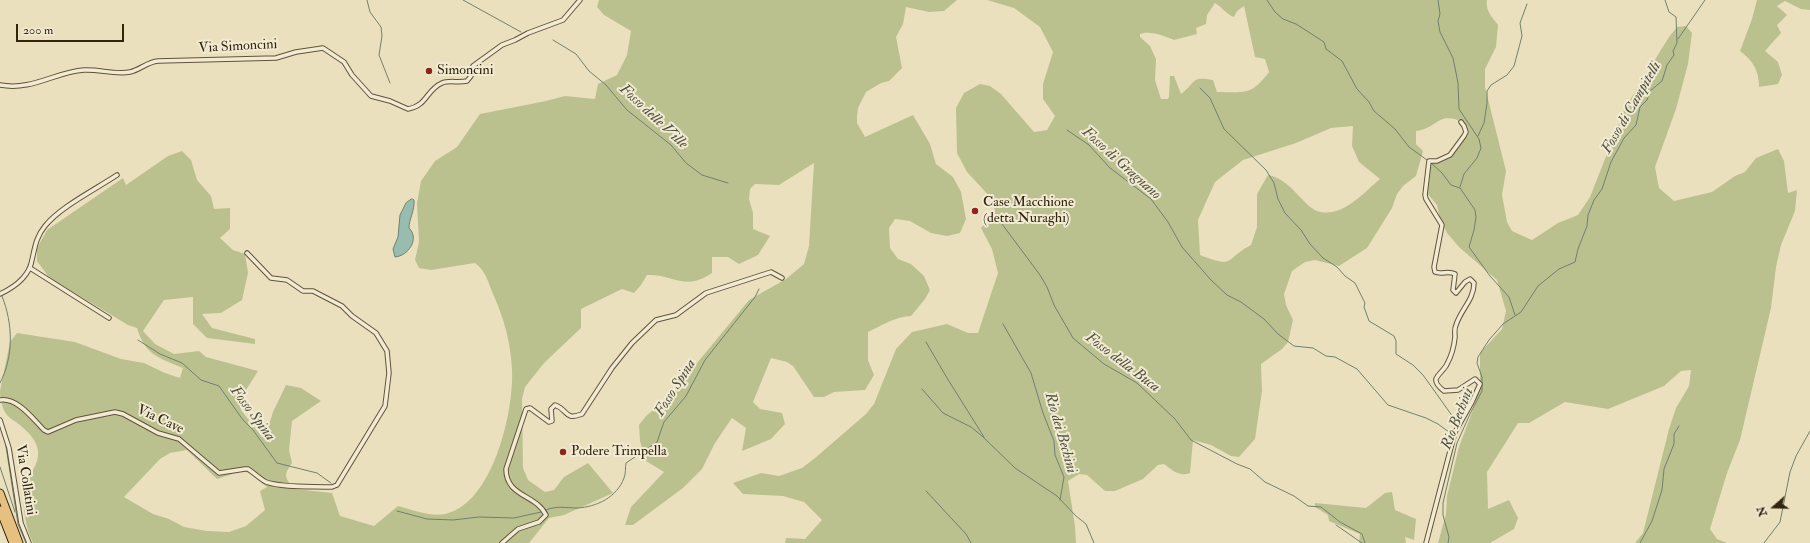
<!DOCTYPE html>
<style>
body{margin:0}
#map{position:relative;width:1810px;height:543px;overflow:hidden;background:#ebe0bd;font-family:"IM FELL Double Pica",serif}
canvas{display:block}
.north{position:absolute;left:1754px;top:487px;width:40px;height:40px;-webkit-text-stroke:3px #f2ebd4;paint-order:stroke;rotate:250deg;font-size:11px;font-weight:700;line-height:16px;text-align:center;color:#33240e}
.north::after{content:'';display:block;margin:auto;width:14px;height:18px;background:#33240e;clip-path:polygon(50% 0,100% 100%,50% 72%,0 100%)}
.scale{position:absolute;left:16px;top:24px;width:108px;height:18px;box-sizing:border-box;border:2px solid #33240e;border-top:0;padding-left:5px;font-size:12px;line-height:14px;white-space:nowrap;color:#33240e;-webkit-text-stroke:3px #f2ebd4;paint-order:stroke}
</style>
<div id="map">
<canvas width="1810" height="543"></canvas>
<div class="north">N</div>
<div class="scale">200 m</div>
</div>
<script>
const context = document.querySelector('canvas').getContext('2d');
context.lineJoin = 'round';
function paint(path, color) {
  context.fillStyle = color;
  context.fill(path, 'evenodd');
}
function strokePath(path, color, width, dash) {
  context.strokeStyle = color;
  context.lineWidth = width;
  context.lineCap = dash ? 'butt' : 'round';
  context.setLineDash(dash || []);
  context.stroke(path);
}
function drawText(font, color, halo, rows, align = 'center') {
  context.font = font + ' "IM FELL Double Pica",serif';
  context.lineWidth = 4;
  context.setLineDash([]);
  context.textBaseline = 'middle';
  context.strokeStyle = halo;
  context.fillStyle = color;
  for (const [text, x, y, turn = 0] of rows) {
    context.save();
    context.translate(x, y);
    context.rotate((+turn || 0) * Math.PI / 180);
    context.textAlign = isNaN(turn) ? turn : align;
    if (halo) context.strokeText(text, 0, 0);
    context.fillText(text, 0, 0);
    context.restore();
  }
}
paint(new Path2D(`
 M599,0h358l-13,11 -15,1 -23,-5 -3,17 -7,13 6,31 -13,13 -8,2 -15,9 -8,16 -1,8v7l8,14 48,-22 17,29 6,20 17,13 8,15 5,27 -6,14 -13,3 -16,-3 -21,-12 -15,-2 -6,9 1,20 8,11 13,5 13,12 6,14 -5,9 -14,17c-15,0 -30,10 -43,16v28l6,15 -9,15 -31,2 -10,5h-10l-21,-31 -6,-4 -16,-4 -18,44 7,7 22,4 3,11 -14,15 -29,12 4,-23 -14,-10 -17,25 -13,26 -19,19 -50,37h-8l6,-18 33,-35 -18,-11 -6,-20 -1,-16 7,-9 23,-19 80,-97 37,-21 18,-15 5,-18 5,-83 -35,22 -24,-1 -5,5 -1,10 4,14v16l17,7 -12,19 -19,9 -11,-7h-16v16c-28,19 -37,1 -65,2l-6,10 -7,8 -12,-4 -41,20v19l-37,35 -19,24 -3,12 1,69 5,12 17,12 9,-2 10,-13 24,-14 25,30 -49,22 -15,3 -20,25h-496c-9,-17 -10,-40 -10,-59 19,-23 22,-38 -2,-58 -4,-4 -11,-7 -14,-11 -5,-6 -7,-17 -7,-24l10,-49 7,-9 58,9 46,17 23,4 21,10 15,5 3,-10c-24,-10 -38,-13 -46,-40l-9,-3 -70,-42 -10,-7 -11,-15v-13l10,-18 76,-52 3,7 42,-29 14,-5 9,9 6,20 14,16 3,13 16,-1v21l-10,9 13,12 12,4 3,19 -6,27 -21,13 -19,1 10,14 43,11v5l-48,-6 -14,-14v-27l-29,3 -21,31 12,13 19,10 25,-3 7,6 52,14 -19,30 2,9 21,27 4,-3 7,-22 13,-27 15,3 20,13 -29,20 -3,29 3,13c-9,13 -7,14 2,26l38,4 8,23 34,10 24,-20c15,4 32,11 47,8 48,-10 69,-103 67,-144 -1,-26 -8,-52 -19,-76 -5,-12 -7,-23 -18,-31l-44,7 -12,-2 -4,-8 4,-18 -2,-39 4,-22 14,-20 22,-14 23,-33 66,-13 19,-5 30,3 3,-15 19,-9 10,-20 4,-24 -27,-16 -7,-8zM187,450l30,29c29,-9 27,-13 50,8l-7,4 5,19 -19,16 -17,6 -22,-1 -23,-4 -15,-8 -16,-5 -29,-17 36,-38 10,-6z
 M987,0h500c-2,10 5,17 11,25l-2,22 -11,22v18l21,84 -4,24 5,27 5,9 20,9 26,-17 20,-8 12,-18 35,-89 44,-71 8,-10 9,-1 6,7 -4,31 -12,45 -21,58 4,21 15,13 38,-9 23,-16 10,-4 11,-14 22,-9 6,12 4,32 9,-3 -2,21 -14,34 -5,22 -5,41 -31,132 -13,33 -17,56 7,10 10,4h-92l8,-10 26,-104 7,-21 13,-22 2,-16 -10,1 -17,15 -56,23 -43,-7 -36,21h-11l-31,49 1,37 21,-9 9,18 -4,11 -24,14h-52l8,-29 1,-18 12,-49 15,-40 6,-27v-27l22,-24 4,-18 -9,-31 -38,-33 -12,-14 -7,-14 -3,-14 -10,-12 4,-31c16,2 19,-6 28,-17 6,-8 9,-11 6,-22 -29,-13 -25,5 -49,8v13l7,7 -7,25 -13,10 -6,8 -5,14 -25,40 -28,18 -24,-6 -10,2 -13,9 -8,23 2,11 7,15 -5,22 -6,7 -21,15 1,27 -7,48 -16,18 -8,-1 -20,-11 -18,-5 -3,33c-11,4 -18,-3 -26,-9l-6,1 -15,14 -28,12h-10l-18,-16 -8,-1 -11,7 7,45 1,17h-291l1,-5 19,1 17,-19 -18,-18 -21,-6 -40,-2 -10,-11 28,-10 18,3 23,-8 13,-10 51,-44 8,-10 22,-55 16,-17 35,-8 21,9h10l20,-60 -6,-24 -11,-21 14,-17 -3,-12 -25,-27 -10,-19 -1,-45 8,-15 16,-9 10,2 11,8 33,38 13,-2 8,-14 -12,-17v-15l10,-32 -13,-25 -26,-19zM1215,3c7,4 12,12 19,14l3,-6 7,-5 11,51 10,2 4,13c-18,24 -24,20 -52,20l-4,-12c-23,-4 -16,2 -32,14l-7,-18h-4l-1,21 -1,2h-7l-6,-19 1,-21 -6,-13 -10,-9v-3c10,-4 25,2 34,6l23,-6 -1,-6 10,-4 1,-9zM1353,126l-1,20 7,16 21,17c-17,14 -38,40 -63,32 -6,-2 -14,-11 -19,-16 -8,-9 -18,-18 -30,-20l-11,19v33l-6,18c-27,14 -15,24 -51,10l-2,-35 17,-38 28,-22 53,-17 35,-15z
 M1757,0h53v10l-9,-1 -16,-8 -8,5 10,9 -10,10 4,8 -16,18 13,11 4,13 -4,9 -19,3c0,-17 -6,-26 -19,-36l12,-32z
 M1392,492l3,18 21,9 -2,21 -9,-3 1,6h-47l1,-9 -31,-13 -1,-6 -13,-8v-4l51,5 19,-15z`), '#bbc18e');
const water = new Path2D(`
 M412,199l2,1c1,10 -5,19 -5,28 11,11 -1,28 -14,29l-2,-8 5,-12 2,-22 6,-12z`);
paint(water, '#98bdb0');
strokePath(water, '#70806f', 1);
strokePath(new Path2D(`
 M367,0l3,12 11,15 1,9 -3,19 11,28
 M463,0l58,32
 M1267,0l8,12 8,7 13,5 28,18 2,7 16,12 15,28 12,13 5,9 21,18 14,18 18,13
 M1438,0l2,14 -2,7 2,11 13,26 5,25 1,26 20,30 2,9 -4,10 -13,16 -4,13
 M1678,39l27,-39
 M553,40l23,14 13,17 17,14 21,25 44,35 15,18 16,12 26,8
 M1200,88l10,10 14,31 42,41 8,13 4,16 7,14 16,17 9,14 13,14 14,9 8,9 10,7 10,20 -1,4 5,14 25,15 2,5v13l17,11 10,10 35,49
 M1067,130l22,15 21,23 41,31 17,23 14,25 29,33 16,15 14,7 23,17 14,15 16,12 19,2 13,8 9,1 22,12 31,36 38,13 12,6 15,11
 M1478,136l6,-13 3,-20v-12l4,-6 16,-10 7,-9 8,-30 -2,-13 7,-19
 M1430,162l12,11 9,12 9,3 15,22 1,7 -2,13 -5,17 21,29 19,21 6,18
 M1002,224l38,51 7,12 7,18 19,33 31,26 33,19 38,36 16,21 46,24 13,5 15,13 29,14 14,10 13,1 19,15 22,12 3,9
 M1003,324l28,49 12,40 11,28 1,14 9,22 -4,23
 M138,340l22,14 22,9 19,17 18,6 24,34 10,10 24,33 40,10 14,10
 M926,342l21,36 37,59
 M0,383c14,-27 13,-59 2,-87
 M922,389l21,24 28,14 11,9 33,32 42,28 19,20 10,8 8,19
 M5,440l13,84 8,19
 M0,467l15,45
 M926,491l40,43 5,9
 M397,511l30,8 26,1 26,-3 35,1 27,-6
 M544,511c11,-6 22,-3 33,-3 20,-1 40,-11 47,-30 2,-5 1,-10 2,-15l31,-21 7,-20 22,-26 19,-36 50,-63 4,-8
 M1336,525l26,18
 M1448,543l1,-6 -6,-22v-12l14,-60 13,-29 12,-23v-14l-5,-14 1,-6 11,-17 14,-16 18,-12 17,-26 21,-17 16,-7 3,-13 9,-23 1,-11 6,-15 8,-11 9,-27 13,-24 12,-13 4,-18 7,-7 3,-9 12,-10 5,-16 7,-10 -1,-4 4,-8 -1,-26 -7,-5 -4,-12
 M1640,543l12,-22 10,-31 2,-21 10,-25v-10l5,-8
 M1764,543l16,-21 10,-50 6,-16 14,-25`), '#70806f', 1);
const street = new Path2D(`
 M0,85c32,6 55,-13 84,-15 15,-1 31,5 46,2 10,-2 17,-10 28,-11l118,-3 20,-6 27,-4 21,14 8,13 19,21 19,5 18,8c19,-3 18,-19 34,-26 6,-3 17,0 25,-2l4,-5 2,-10 29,-21 13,-5 13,-7 35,-13 17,-20
 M30,268l79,50
 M0,294c15,-7 29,-17 32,-34 3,-13 4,-23 13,-34 15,-19 51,-37 72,-51
 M0,400c17,-3 33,19 44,30l4,2 28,-12 39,-8 8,2 35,19 21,6 40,34 26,-4h3c6,4 12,10 18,13 17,6 47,4 66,5l5,-2 48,-79 4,-33 -2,-22 -11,-18 -24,-17 -10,-10 -29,-15h-10l-16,-11 -16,-2 -24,-25
 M0,420l9,28 12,75 8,20
 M502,543l16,-14 21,-7 7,-7c-10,-21 -40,-18 -40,-46l20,-60 4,-1 19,14 3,-1 -1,-12 4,-4c14,5 9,16 27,9l30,-46 20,-25 24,-23 20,-5 30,-22 65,-21 11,6
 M1426,543l29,-111 16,-28 9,-20 -5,-5 -17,11 -14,1c-4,-3 -9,-7 -8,-12 2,-5 9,-10 11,-15 5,-9 7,-17 8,-27 0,-4 -1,-8 1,-12 5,-16 18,-25 18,-42l-4,-4 -5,3 -9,11 -3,-3 2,-16c-7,-4 -13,1 -20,-2l-1,-5 8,-42 -16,-26 -1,-4 4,-34h8l13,-6 14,-19 2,-4 -2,-6 -3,-4`);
const highway = new Path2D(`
 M0,493l19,50
 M0,510l13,33`);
strokePath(street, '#61533a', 5.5);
strokePath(highway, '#33240e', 9);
strokePath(street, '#f2ebd4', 3.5);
strokePath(highway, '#e6c07e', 7);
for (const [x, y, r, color] of [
 [429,71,4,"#8f2418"],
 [975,211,4,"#8f2418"],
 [563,452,4,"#8f2418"]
]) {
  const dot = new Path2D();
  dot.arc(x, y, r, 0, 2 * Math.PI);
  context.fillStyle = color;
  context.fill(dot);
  strokePath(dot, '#f2ebd4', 1.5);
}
drawText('14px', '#33240e', '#f2ebd4', [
 ["Via Simoncini",238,47,-3],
 ["Via Cave",160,420,25],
 ["Via Collatini",25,480,81]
]);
drawText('14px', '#33240e', '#f2ebd4', [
 ["Simoncini",437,71],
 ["Case Macchione",983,203],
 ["(detta Nuraghi)",983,219],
 ["Podere Trimpella",571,452]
], 'left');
drawText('italic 15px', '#51523f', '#f2ebd4', [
 ["Fosso di Campitelli",1632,108,-60],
 ["Fosso delle Ville",653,117,43],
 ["Fosso di Gragnano",1121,164,42],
 ["Fosso della Buca",1122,363,37],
 ["Fosso Spina",676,388,-58],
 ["Fosso Spina",252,414,53],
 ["Rio Bechini",1458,419,-69],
 ["Rio dei Bechini",1060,433,74]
]);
</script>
